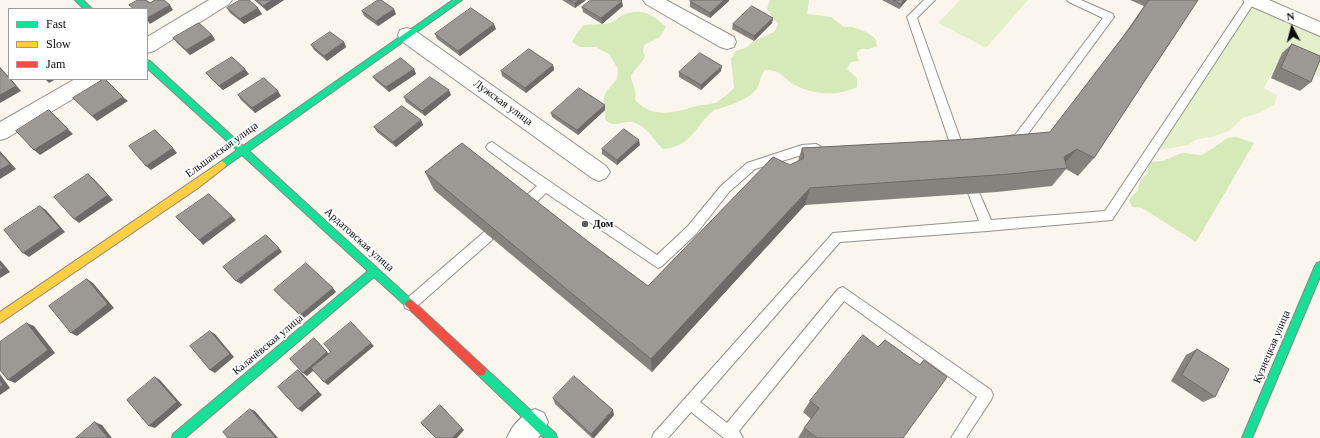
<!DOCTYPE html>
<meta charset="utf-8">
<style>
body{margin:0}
#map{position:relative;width:1320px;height:438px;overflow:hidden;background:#faf6ed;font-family:Georgia,serif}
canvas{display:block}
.legend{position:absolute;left:8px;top:8px;width:140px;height:72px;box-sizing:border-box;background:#fff;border:1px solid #9d9d9d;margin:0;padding:5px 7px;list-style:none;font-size:12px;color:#0b0b0b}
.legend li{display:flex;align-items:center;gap:8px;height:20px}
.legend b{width:20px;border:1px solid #9d9d9d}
.north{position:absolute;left:1272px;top:8px;width:40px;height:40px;-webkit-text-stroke:3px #fff;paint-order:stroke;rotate:353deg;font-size:11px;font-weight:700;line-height:16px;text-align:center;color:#0b0b0b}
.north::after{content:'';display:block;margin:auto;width:14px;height:18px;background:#0b0b0b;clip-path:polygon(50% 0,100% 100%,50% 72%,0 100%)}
</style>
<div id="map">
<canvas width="1320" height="438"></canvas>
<ul class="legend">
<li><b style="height:5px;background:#16e098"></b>Fast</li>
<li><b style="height:5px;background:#ffcf43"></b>Slow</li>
<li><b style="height:5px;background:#f24e42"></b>Jam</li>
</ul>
<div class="north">N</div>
</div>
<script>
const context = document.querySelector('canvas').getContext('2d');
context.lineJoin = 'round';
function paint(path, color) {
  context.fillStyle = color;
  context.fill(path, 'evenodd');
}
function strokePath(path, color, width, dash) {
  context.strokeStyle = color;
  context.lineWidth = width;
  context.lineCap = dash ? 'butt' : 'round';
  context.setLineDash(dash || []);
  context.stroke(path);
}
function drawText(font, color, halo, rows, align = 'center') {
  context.font = font + ' Georgia,serif';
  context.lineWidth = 4;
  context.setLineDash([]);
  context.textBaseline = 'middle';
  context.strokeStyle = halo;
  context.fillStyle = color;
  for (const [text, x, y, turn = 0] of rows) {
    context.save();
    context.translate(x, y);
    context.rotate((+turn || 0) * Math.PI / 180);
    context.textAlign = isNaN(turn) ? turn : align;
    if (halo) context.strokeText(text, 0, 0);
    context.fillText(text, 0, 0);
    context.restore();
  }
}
paint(new Path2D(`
 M960,0h68l-42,48 -48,-25z
 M1254,8l8,1 58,23v45l-11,-5 -27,-18 -18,34 13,7 -2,9 -16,9 -16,5 -14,13 -17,6 -15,2 -9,6 -32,6 93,-142z`), '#e5f0cb');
paint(new Path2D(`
 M770,0h38l1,1 -2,13 24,3 13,10h9l13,5 9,6 2,8 -8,3h-8l-5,4 3,8 -8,1 -4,7 10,9v9c-17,9 -42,8 -60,-1 -13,-6 -15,-17 -32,-16 -6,6 -4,16 -11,22 -8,7 -19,12 -30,15 -3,2 -9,2 -11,4 -20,17 -20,35 -50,38 -10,-9 -15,-22 -28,-26 -13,-5 -18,8 -30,-4 1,-6 0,-10 -1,-16 -2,-9 7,-17 13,-24l1,-10 -9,-15 -13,-7h-16l-8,-5 5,-9 7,-8c9,-1 21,0 29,-3 3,-2 5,-4 8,-6 18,-9 31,-3 45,11l-6,10 -16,8 -1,7 2,3c-2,9 -11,13 -14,21 -1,5 7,12 4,24 18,19 39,13 61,6 6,-2 15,-1 21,-4 6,-4 12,-9 17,-14l-3,-29 5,-8 11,-4 7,-6 20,-9 4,-7 -11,-16z
 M1236,137l18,6 -58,99 -54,-34 -10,-1 -3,-7 9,-10 2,-9 7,-8 3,-11 13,-1 19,-8 20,2 26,-17z`), '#d6e9b8');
const lane = new Path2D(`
 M924,0h11l-18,18 49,137 -2,3 -4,2 -4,-2 -2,-3 -47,-138z
 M1067,0h14l32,14 1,3 -92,125 -14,2 -4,-1 -2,-3 2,-3 11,-2 88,-117 -34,-16z
 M1246,0h10l-144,220 -125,11 -147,11 -140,160 27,21 111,-134 5,-2 148,103 2,5 -2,5 -25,38h-15l26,-41 -133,-96 -105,130 4,7h-19l-33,-26 -23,26h-16l2,-5 179,-200 146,-12 -11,-28 2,-3 4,-2 4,2 13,30 114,-9z
 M492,142l165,113 31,-29 33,-40 26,-23 55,-18 14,-1 4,2 2,3 -2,3 -18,3 -47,14 -26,23 -33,42 -34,32 -4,2 -112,-75c-7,6 -16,19 -26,16l-2,-4 2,-4 17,-15 -49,-36 -2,-3 2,-3z
 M488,231l4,1 2,4 -2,4 -77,68 -5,2 -5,-2 -1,-4 1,-4 79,-68z`);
const street = new Path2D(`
 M209,0h23l-3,4 -75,47 -7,2v-16z
 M643,0h23l68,37 2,5 -2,5 -7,2 -7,-2 -74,-43z
 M1243,0h26l51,22v14l-74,-32z
 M407,28l7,2 192,136 4,6 -4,6 -7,3 -7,-3 -192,-138 -2,-5 2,-5z
 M75,79h26l-3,5 -91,54 -7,2v-18z
 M535,409l9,4 4,9 -4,9 -6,7h-31c5,-13 15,-23 28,-29z`);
const fast = new Path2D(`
 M75,0h8l9,9h-8z
 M453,0h9l-213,151 164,150 2,3 -2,3 -3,1 -3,-1 -33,-30 -189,161h-13l1,-4 195,-163 -126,-116 -17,12h-6l-1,-2 1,-2 18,-13 -90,-82v-8l3,1 93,85z
 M1320,262v15l-68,161h-10l73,-172 2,-3z
 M481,366l4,2 71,66 1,4h-13l-67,-64 -1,-3 1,-3z`);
const slow = new Path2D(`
 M222,161l3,2 1,2 -1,2 -27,21 -198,135v-11z`);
const jam = new Path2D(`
 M410,300l3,1 72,67 1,3 -1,3 -4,2 -4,-2 -70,-67 -2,-3 2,-3z`);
strokePath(lane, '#93918d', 2);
strokePath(street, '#93918d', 2);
strokePath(fast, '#898783', 2);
strokePath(slow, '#898783', 2);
strokePath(jam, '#898783', 2);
paint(lane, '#fefefc');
paint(street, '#fefefc');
paint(fast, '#16e098');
paint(slow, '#ffcf43');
paint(jam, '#f24e42');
paint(new Path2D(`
 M254,0h30l-17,11z
 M562,0h24l-11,8z
 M691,0h38v1l-19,17 -20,-11v-6z
 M882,0h25l-8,9z
 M1130,0h68l-104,158 -16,18 -12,-7 -14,17 -55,6 -192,13 -153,167 -218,-182 -9,-18 165,71 58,43 142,-121 8,-4 4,-13 170,-9 78,-7 69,-90 25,-36z
 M623,6l-21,18 -19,-12 -1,-5z
 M227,8l35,6 -18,10 -14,-11z
 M362,11l34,3 -18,12 -14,-10z
 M773,18l-1,5 -18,18 -22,-12 1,-5z
 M496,29l-36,27 -23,-17 -2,-5z
 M212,35l3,5 -25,15 -13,-12 -4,-5z
 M344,42l2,5 -19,14 -13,-11 -3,-5z
 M1292,44l19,38 -11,9 -29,-13 11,-25z
 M553,65l1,5 -28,23 -24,-17 -1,-5z
 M414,69l2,5 -27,18 -13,-11 -3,-4z
 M721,71l-20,19 -22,-13v-5z
 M206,73l43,1 -26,16 -13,-12z
 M238,95l43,1 -26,17 -14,-13z
 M451,95l-26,21 -19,-14 -2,-5z
 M605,110l-27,25 -26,-18 -1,-4z
 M421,120l2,5 -27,22 -19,-15 -3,-5z
 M640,145l-23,20 -15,-11v-5z
 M878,347l41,18 5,-5 -21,78h-105l6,-10 7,-9 -8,-7 7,-11z
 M1197,349l18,48 -12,5 -32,-21 15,-26z
 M553,398l61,17 -20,23h-2l-37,-34z`), '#86837f');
paint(new Path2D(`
 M273,0h11l-17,11 -4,-5z
 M579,0h7l-11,8v-5z
 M724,0h5v1l-19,17v-5z
 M904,0h3l-8,9 2,-5z
 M622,1l1,5 -21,18 -1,-6z
 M170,5l3,5 -23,14 -3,-4v-2z
 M258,8l4,6 -18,10 -4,-5z
 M394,9l2,5 -18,12 -2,-5z
 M773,18l-1,5 -18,18v-5z
 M494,24l2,5 -36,27 -2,-5z
 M212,35l3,5 -25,15 -4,-5z
 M344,42l2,5 -19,14 -3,-5z
 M553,65l1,5 -28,23 -1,-5z
 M722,66l-1,5 -20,19v-5z
 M0,67l9,10v1l-9,-10z
 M245,69l4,5 -26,16 -4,-4z
 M414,69l2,5 -27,18 -3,-5z
 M10,79h1l10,12 -21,12v-8z
 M45,79h11l-7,4z
 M449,90l2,5 -26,21 -3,-5z
 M278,91l3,5 -26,17 -3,-5z
 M123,97l5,4 -31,20 -5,-5z
 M605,105v5l-27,25 -1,-5z
 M49,110l24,24 -33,21 -6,-5z
 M421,120l2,5 -27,22 -3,-5z
 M639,140l1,5 -23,20v-5z
 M173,148l4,5 -26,17 -5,-4z
 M1077,149l-15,18 2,-10z
 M0,151l16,18 -16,10z
 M88,174l6,5 19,21 -34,23 -5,-4z
 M810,188l-5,17 -153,167 -1,-13z
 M40,206l6,4 19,22 -36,25 -6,-4z
 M232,216l4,4 -33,25 -4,-5z
 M279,248l3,4 -41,32 -5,-3z
 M0,260l10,12 -10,6z
 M87,279l6,4 21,25 -37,28 -6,-3z
 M333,288l3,4 -33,27 -3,-4z
 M27,323l7,3 21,27 -40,30 -7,-3z
 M210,331l5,3 19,23 -19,16 -5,-3z
 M314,338l17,18 -24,20 -4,-3z
 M371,343l3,3 -46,39 -4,-3z
 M298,370l4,3 20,22 -20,17 -4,-3z
 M0,374l10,14 -10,7z
 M155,377l5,3 22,25 -27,23 -6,-2z
 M250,409l5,2 23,27h-2z
 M613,410l1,5 -20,23h-1l-2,-4z
 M95,422l7,3 10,13h-4z
 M462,428l2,2 -7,8h-5z`), '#6d6a68');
const building = new Path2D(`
 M138,0h8l4,3 5,-3h9l6,5 -23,13v-9h-13l-5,-4z
 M240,0h9l9,8 -18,11 -13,-11z
 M257,0h16l-10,6z
 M378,0h3l13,9 -18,12 -14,-10z
 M569,0h10l-4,3z
 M591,0h30l1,1 -21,17 -19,-11z
 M691,0h33l-14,13 -20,-12z
 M894,0h10l-3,4z
 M1149,0h49l-104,158 -17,-9 -13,8 3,11 -57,6 -200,14 -159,171 -226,-187 37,-29 128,100 58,43 125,-129 17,8 14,-7 -2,-10 170,-9 78,-7 82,-107z
 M752,6l21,12 -19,18 -21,-12z
 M471,8l23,16 -36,27 -23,-17z
 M199,23l13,12 -26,15 -13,-12z
 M330,32l14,10 -20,14 -13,-11z
 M1292,44l28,12v4l-9,22 -30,-14z
 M529,49l24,16 -28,23 -24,-17z
 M700,53l22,13 -21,19 -22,-13z
 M232,57l13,12 -26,17 -13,-13z
 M401,58l13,11 -28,18 -13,-10z
 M0,68l9,10v1h1l6,7 -16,9z
 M430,77l19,13 -27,21 -18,-14z
 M264,78l14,13 -26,17 -14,-13z
 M104,79h1l18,18 -31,19 -19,-18z
 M579,88l26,17 -28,25 -26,-17z
 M402,106l19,14 -28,22 -19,-15z
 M49,110l19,19 -34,21 -18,-19z
 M624,129l15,11 -22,20 -15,-11z
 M155,130l18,18 -27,18 -17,-20z
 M0,153l10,11 -10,6z
 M88,174l20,21 -34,24 -20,-22z
 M209,194l23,22 -33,24 -23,-23z
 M40,206l20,22 -37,25 -19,-23z
 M266,235l13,13 -43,33 -13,-14z
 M306,263l27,25 -33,27 -26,-25z
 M0,264l3,4 -3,2z
 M87,279l21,25 -37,29 -22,-27z
 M351,322l20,21 -47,39 -13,-14 20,-16 -7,-8z
 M27,323l21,27 -40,30 -8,-10v-28z
 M210,331l20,23 -20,16 -20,-24z
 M863,335l15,12 7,-7 35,25 4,-5 23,17 -44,61h-86l-13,-10 15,-20 -9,-7z
 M314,338l13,14 -24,21 -13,-14z
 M1197,349l32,20 -14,28 -33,-22z
 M298,370l20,22 -20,17 -20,-22z
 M574,376l39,34 -22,24 -38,-36z
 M155,377l22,25 -28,24 -22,-26z
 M0,381l3,4 -3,2z
 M440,405l22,23 -10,10h-16l-15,-15z
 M250,409l26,29h-48l-5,-6z
 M95,422l13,16h-32z`);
paint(building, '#9c9894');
strokePath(building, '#6d6a68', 1);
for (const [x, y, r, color] of [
 [585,224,4,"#5f5d5a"]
]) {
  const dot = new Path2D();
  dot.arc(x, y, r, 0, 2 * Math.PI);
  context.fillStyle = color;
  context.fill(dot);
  strokePath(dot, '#fff', 1.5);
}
drawText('11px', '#0b0b0b', '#fff', [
 ["Лужская улица",503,103,36],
 ["Ельшанская улица",222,150,-36],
 ["Ардатовская улица",359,240,42],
 ["Калачёвская улица",268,345,-40],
 ["Кузнецкая улица",1272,347,-67]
]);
drawText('bold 11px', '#0b0b0b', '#fff', [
 ["Дом",593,224]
], 'left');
</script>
